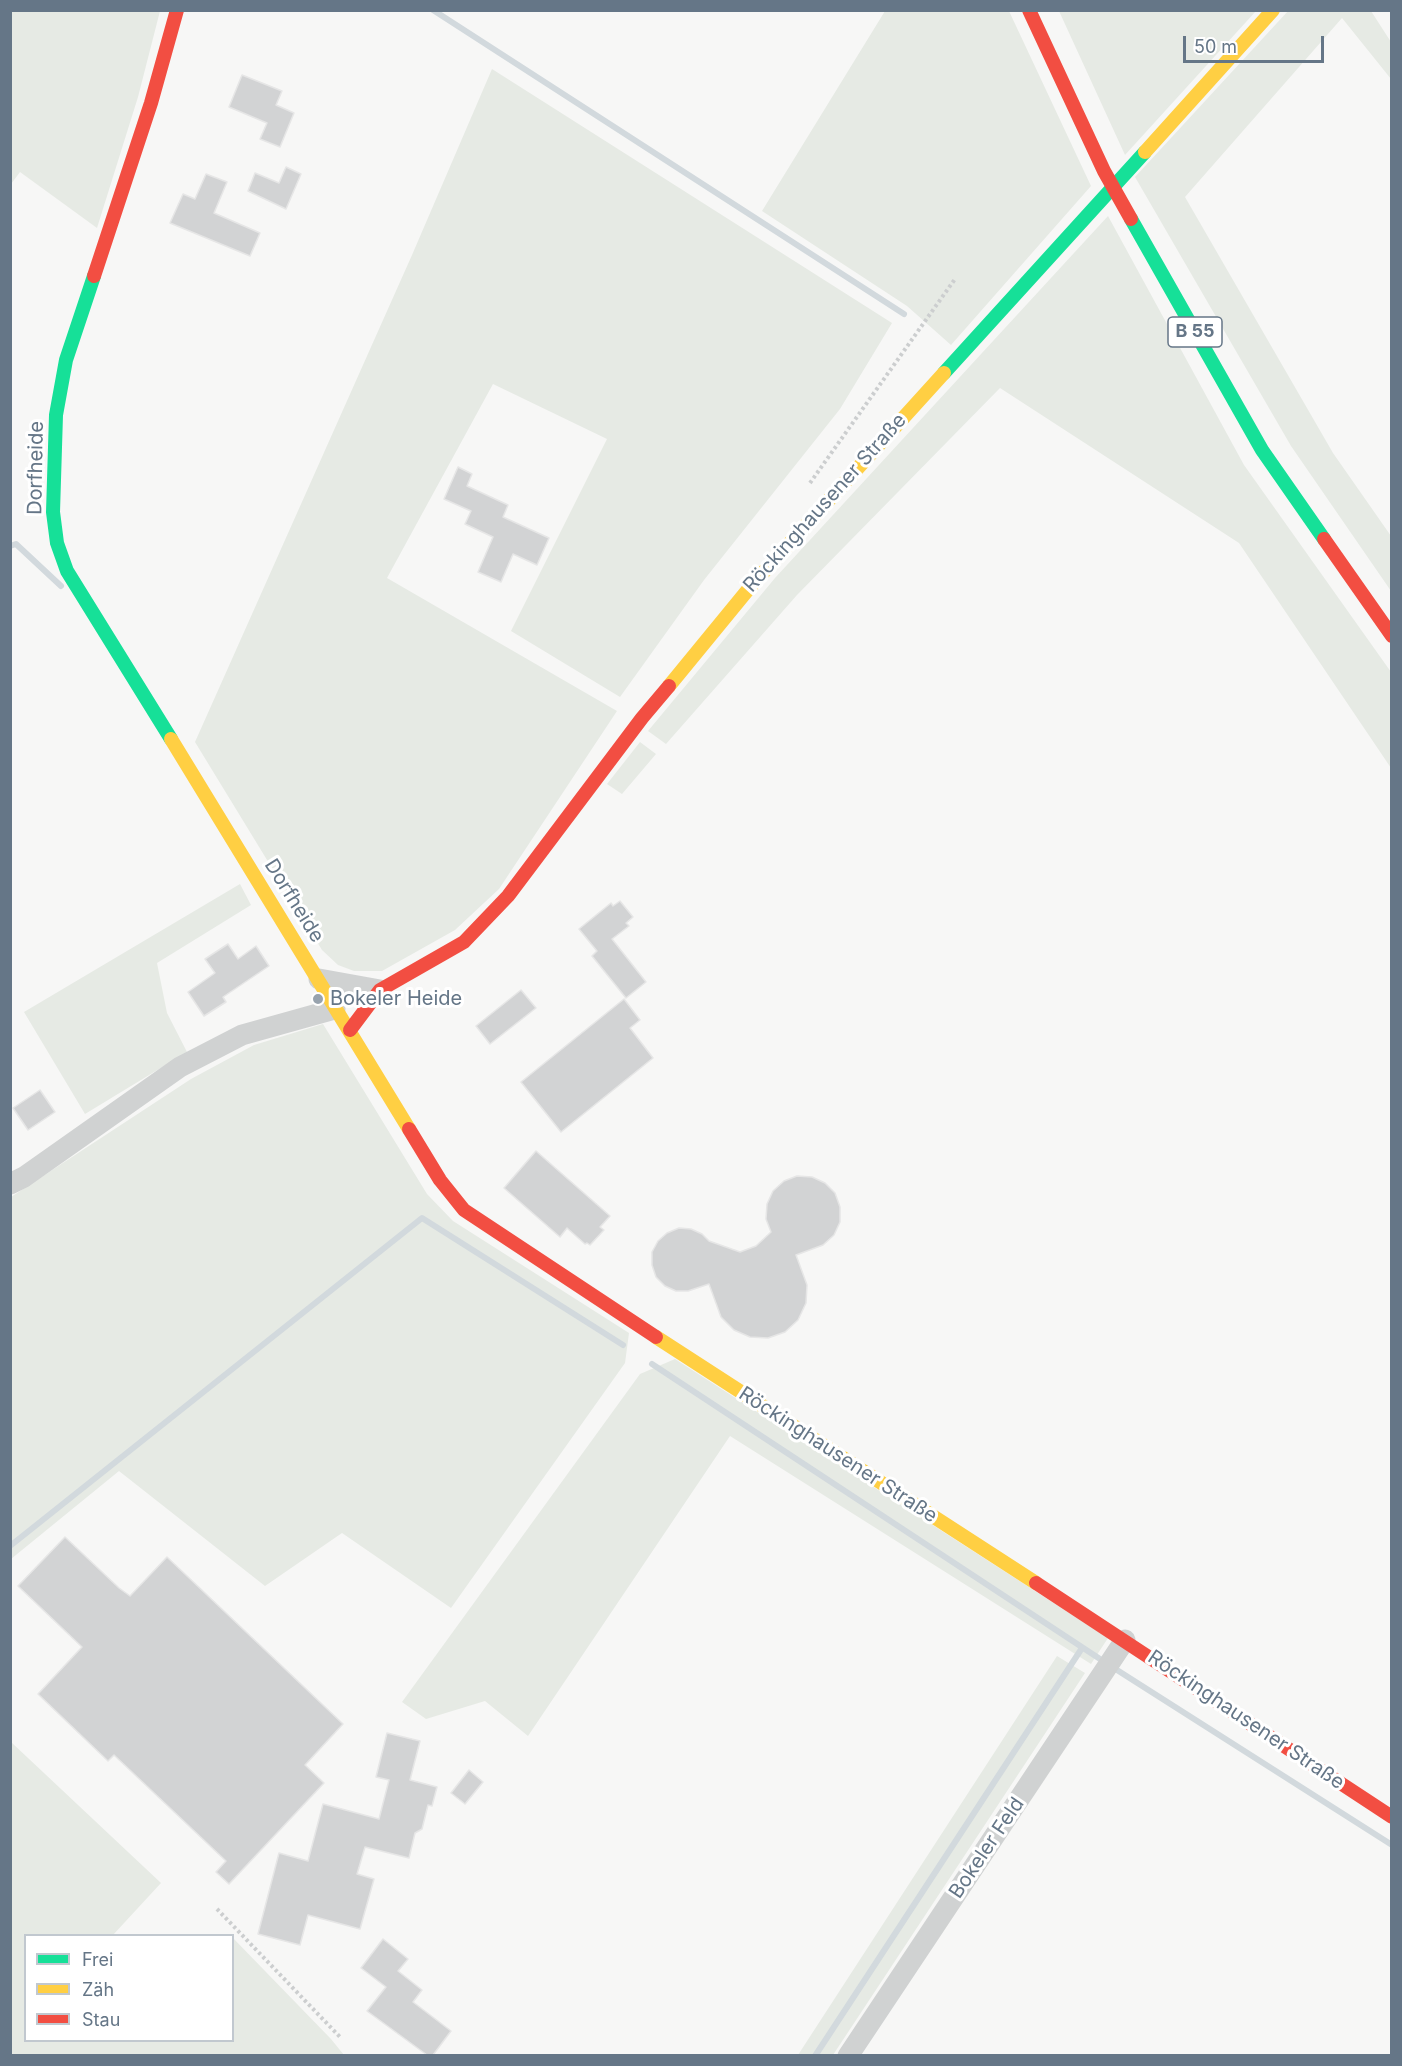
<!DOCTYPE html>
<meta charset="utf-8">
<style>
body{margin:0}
#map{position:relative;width:1402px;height:2066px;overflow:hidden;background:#f7f7f6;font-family:Inter,sans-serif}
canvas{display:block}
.frame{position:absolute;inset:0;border:12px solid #657687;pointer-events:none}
.legend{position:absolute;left:24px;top:1934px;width:210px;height:108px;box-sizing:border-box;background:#fff;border:2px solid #c1c8cf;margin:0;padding:8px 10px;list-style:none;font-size:18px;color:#657687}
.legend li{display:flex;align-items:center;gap:12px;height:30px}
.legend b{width:30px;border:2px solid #c1c8cf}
.scale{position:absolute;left:1183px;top:36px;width:141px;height:27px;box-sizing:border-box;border:3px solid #657687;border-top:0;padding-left:8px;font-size:18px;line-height:21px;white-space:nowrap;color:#657687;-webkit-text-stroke:4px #fff;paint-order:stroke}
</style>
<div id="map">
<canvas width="1402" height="2066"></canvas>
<div class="frame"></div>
<ul class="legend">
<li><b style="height:8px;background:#16e098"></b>Frei</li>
<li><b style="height:8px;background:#ffcf43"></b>Zäh</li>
<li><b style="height:8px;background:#f24e42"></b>Stau</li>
</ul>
<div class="scale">50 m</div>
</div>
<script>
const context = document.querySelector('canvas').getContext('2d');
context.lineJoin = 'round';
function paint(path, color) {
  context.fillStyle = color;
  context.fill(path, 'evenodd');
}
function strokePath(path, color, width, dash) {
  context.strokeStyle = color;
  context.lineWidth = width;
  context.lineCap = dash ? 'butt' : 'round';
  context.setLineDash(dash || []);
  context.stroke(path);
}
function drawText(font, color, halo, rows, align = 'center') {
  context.font = font + ' Inter,sans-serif';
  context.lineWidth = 6;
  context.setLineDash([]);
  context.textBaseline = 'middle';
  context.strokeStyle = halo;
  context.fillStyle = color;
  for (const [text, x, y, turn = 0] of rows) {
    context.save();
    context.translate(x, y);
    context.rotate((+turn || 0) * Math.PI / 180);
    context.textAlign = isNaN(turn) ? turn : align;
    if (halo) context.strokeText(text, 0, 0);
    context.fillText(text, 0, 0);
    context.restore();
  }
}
paint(new Path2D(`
 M11,11h149l-22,86 -41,131 -77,-56 -9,12z
 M885,11h124l82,175 -140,159 -44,-39 -145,-95z
 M1059,11h197l-131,144z
 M1288,11h83l20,31v37l-49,-61 -157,179 148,256 58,83v55l-100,-145 -156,-269z
 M492,69l400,254 -52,86 -136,171 -84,117 -109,-66 96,-192 -114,-55 -106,194 230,133 -118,178 -44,41 -73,41h-28l-16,-6 -16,-15 -127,-208 217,-487z
 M1108,216l136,249 147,207v96l-152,-225 -239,-155 -203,207 -131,149 -18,-13 127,-153z
 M640,742l16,12 -34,40 -15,-10z
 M240,884l11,21 -94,58 10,50 20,39 -102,62 -61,-102z
 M323,1024l104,170 26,27 176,112 -4,30 -174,245 -109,-75 -77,53 -146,-115 -108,88v-362l180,-118 63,-34z
 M675,1359l433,279 -17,26 -361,-228 -202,300 -43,-35 -59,18 -24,-17 238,-328z
 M1057,1656l28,17 -252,382h-35z
 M11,1742l150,141 -48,52 -87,1v104h206l1,-102 98,101 13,16h-333z`), '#e6eae4');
strokePath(new Path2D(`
 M433,10l471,304
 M10,546l6,-2 45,42
 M652,1364l448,295
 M10,1546l412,-328 201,127
 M1117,1670l275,175
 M815,2056l267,-408`), '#d2d9dd', 6);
const building = new Path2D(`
 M242,75l40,16 -6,14 18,8 -14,34 -20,-8 7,-16 -38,-16z
 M286,167l15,7 -15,35 -38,-18 7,-18 24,10z
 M206,174l21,8 -13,31 46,20 -10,23 -80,-33 13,-29 12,5z
 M458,467l14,7 -5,12 41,19 -5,12 46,21 -12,27 -24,-11 -12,28 -23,-10 15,-35 -28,-13 6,-13 -27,-12z
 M620,901l13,16 -7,6 3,3 -17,13 34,43 -20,16 -34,-42 5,-5 -18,-22 32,-26 2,3z
 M228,944l10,15 18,-13 13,20 -46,31 3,5 -22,14 -16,-24 27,-19 -10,-14z
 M521,990l15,18 -46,36 -14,-18z
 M624,999l16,21 -10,8 23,30 -92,74 -40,-50z
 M40,1090l15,22 -27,18 -15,-22z
 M536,1151l74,65 -10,11 4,3 -14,15 -3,-2 -2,1 -18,-16 -7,9 -56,-49z
 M797,1176l15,1 13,6 10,10 5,14v15l-6,13 -11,10 -27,10 11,30 -1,18 -8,17 -13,12 -17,6 -18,-1 -16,-7 -13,-13 -12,-33 -21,7h-12l-11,-5 -9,-9 -4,-12v-13l6,-11 9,-8 12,-5 12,1 11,5 7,7 31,11 16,-6 15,-14 -5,-13 1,-15 6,-13 11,-10z
 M65,1537l54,51 11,8 37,-39 176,167 -38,41 19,18 -95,101 -13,-12 10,-11 -112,-106 -6,6 -70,-67 44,-47 -64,-61z
 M387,1733l33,8 -10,39 27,7 -5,19 -4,-1 -6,24 -7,4 -6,25 -44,-11 -8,27 17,5 -14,50 -52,-14 -8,30 -42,-11 21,-81 29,8 15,-57 56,15 10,-39 -13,-3z
 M469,1770l14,12 -18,22 -14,-11z
 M383,1939l25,20 -10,12 24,19 -9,12 38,29 -18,24h-6l-60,-44 19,-24 -25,-19z`);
paint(building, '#d2d3d4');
strokePath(building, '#e6e6e6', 1.5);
strokePath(new Path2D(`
 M810,483l145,-204
 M217,1909l123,128`), '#cccecf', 4, [3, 3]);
strokePath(new Path2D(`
 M319,979l61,11
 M10,1184l14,-7 156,-110 62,-32 93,-26
 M848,2056l277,-416`), '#d0d2d2', 21);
strokePath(new Path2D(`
 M1131,219l131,231 62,89
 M94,276l-28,84 -10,55 -3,97 4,31 10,28 104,168
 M944,373l201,-221`), '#16e098', 14);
strokePath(new Path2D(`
 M1145,152l128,-142
 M669,686l82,-100 193,-213
 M171,739l238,390
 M656,1337l380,246`), '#ffcf43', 14);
strokePath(new Path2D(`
 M1029,10l75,161 27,48
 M94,276l57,-173 26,-93
 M1324,539l68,97
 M350,1030l30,-40 84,-48 44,-46 134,-178 27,-32
 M409,1129l31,51 24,30 192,127
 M1036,1583l356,234`), '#f24e42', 14);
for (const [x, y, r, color] of [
 [318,999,6,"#98a3ae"]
]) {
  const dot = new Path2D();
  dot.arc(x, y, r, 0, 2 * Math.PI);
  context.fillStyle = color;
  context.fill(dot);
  strokePath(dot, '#fff', 2);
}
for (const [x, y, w] of [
 [1195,332,54]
]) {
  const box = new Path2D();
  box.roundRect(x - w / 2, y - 15, w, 30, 4.5);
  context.fillStyle = '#fff';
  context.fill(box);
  strokePath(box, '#657687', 1.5);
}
drawText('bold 18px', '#657687', null, [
 ["B 55",1195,332]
]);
drawText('20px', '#657687', '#fff', [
 ["Dorfheide",36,468,-89],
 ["Röckinghausener Straße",825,503,-48],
 ["Dorfheide",294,901,58],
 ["Röckinghausener Straße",838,1455,33],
 ["Röckinghausener Straße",1246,1720,34],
 ["Bokeler Feld",987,1848,-56]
]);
drawText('20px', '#657687', '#fff', [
 ["Bokeler Heide",330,999]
], 'left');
</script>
